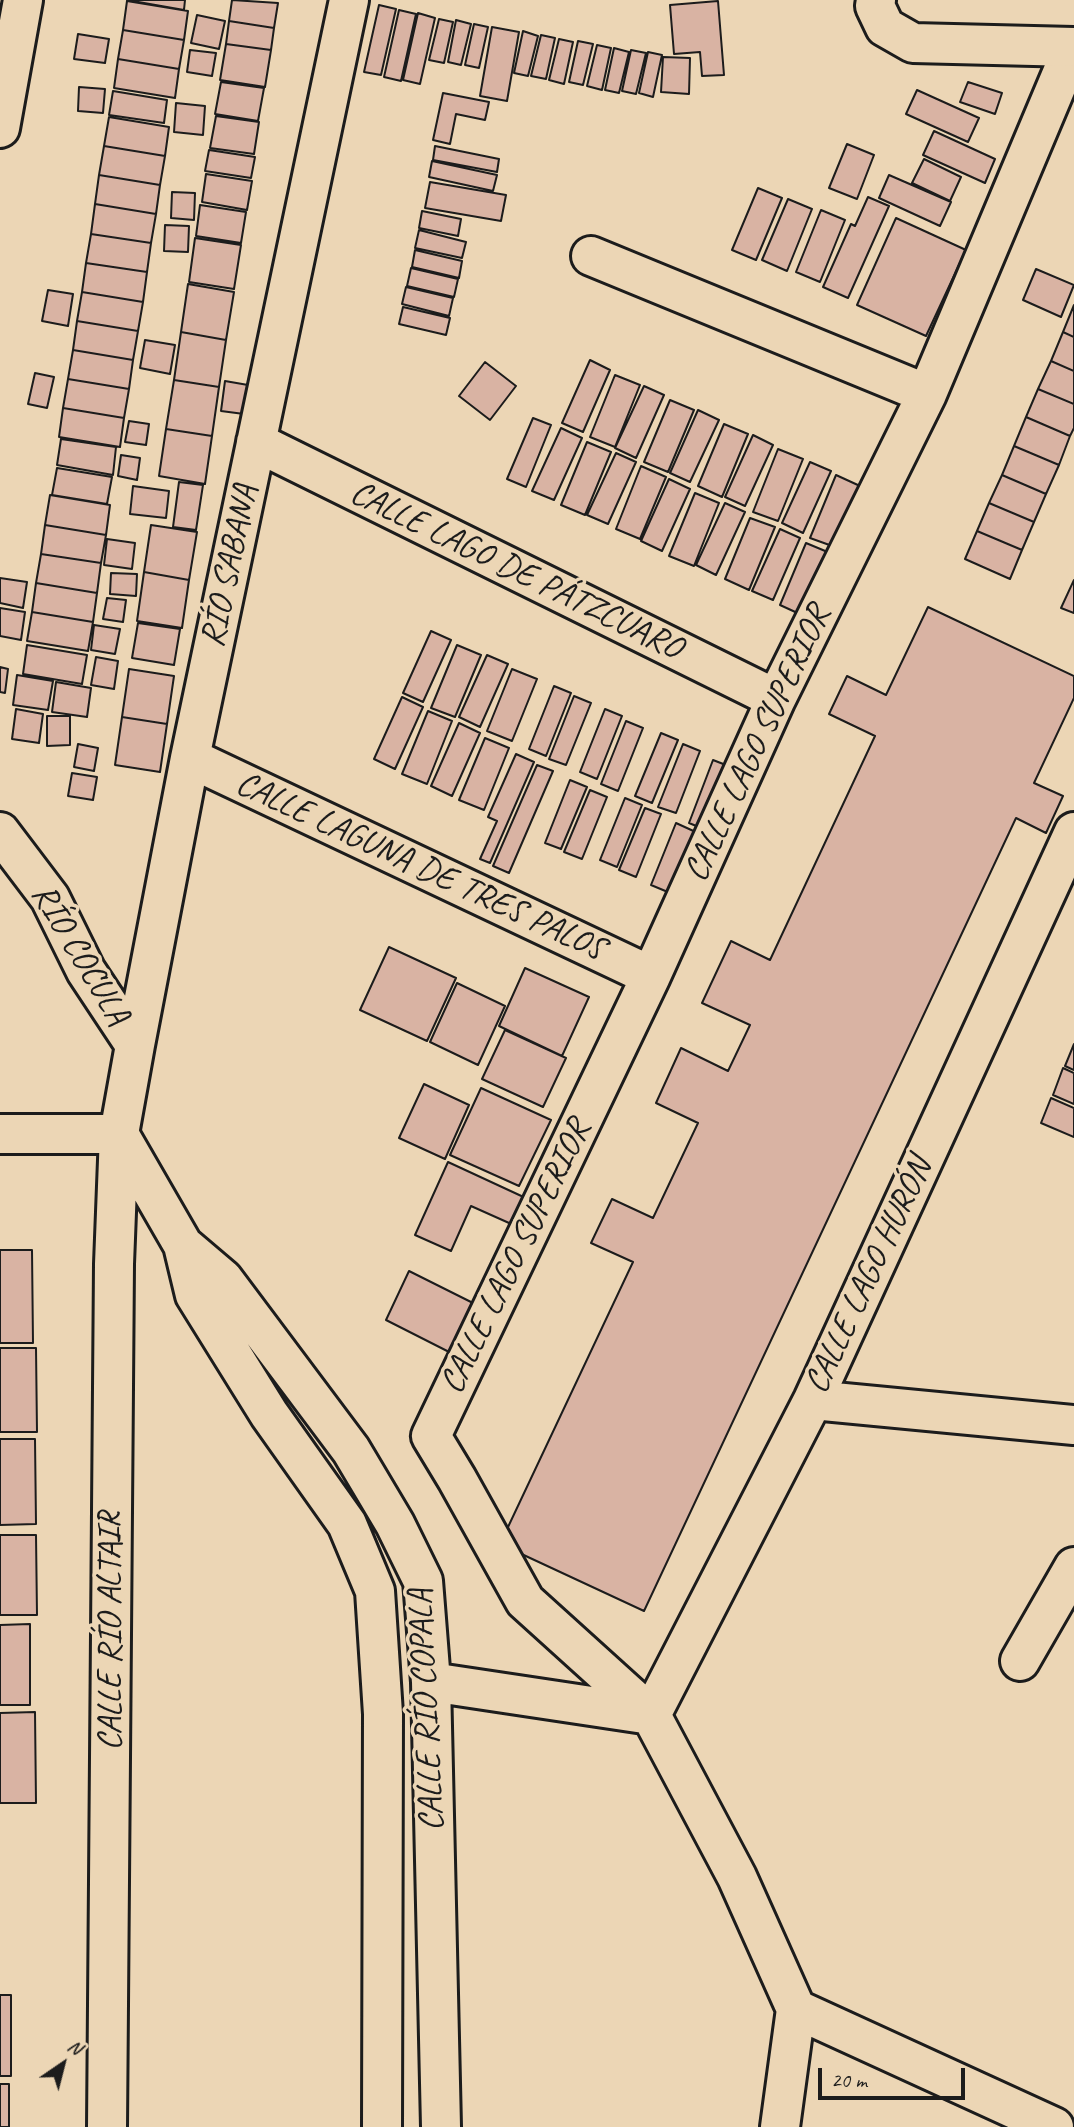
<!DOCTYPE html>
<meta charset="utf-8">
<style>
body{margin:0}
#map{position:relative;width:1074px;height:2127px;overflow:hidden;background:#ecd6b5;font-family:Caveat,sans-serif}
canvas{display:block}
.north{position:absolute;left:28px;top:2029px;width:70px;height:70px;-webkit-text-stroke:5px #ecd6b5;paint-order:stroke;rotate:35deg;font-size:19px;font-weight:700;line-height:28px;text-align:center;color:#1c1c1c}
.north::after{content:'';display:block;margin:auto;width:24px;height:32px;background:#1c1c1c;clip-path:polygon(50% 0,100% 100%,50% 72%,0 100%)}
.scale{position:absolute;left:818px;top:2068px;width:147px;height:32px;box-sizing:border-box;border:4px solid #1c1c1c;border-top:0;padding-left:9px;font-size:21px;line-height:24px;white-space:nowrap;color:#1c1c1c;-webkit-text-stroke:5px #ecd6b5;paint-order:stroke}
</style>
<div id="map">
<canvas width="1074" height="2127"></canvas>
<div class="north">N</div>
<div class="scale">20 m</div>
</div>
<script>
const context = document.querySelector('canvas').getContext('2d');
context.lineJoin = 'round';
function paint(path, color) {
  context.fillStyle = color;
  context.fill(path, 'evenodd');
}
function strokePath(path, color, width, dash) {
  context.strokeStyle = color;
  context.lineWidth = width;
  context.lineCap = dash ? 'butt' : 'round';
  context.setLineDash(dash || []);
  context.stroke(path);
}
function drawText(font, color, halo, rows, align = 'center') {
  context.font = font + ' Caveat,sans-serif';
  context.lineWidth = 7;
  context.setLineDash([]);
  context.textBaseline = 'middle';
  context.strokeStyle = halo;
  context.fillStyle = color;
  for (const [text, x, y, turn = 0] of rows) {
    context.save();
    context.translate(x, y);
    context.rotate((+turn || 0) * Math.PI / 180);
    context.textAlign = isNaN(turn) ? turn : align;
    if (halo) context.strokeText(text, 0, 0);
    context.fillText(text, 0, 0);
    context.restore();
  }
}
const building = new Path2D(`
 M127,0h58l-1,10z
 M232,0l46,3 -4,25 -45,-7z
 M127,1l61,10 -4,29 -61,-10z
 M718,1l6,74 -22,1 -2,-24 -26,2 -4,-49z
 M379,5l17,4 -15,66 -17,-3z
 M399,10l17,4 -15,67 -17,-4z
 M418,13l17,5 -15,66 -17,-4z
 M197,15l28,6 -6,28 -28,-6z
 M439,19l14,3 -9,41 -15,-3z
 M456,20l15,4 -10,41 -13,-3z
 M229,21l45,7 -3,22 -45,-6z
 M474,24l14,3 -9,41 -14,-3z
 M492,27l27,5 -12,69 -27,-5z
 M123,30l61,10 -5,29 -61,-10z
 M523,31l15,5 -10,40 -14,-3z
 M78,34l31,5 -4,24 -31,-4z
 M541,35l14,3 -9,41 -15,-3z
 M559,39l14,3 -9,42 -15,-4z
 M578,41l15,3 -10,41 -14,-3z
 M226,44l45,6 -6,37 -45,-7z
 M597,45l14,3 -9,42 -15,-4z
 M614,48l15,4 -10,41 -14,-3z
 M190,50l26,3 -4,23 -25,-4z
 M631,50l15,3 -10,41 -14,-3z
 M648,52l14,3 -9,42 -14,-4z
 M663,57l27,1 -1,36 -28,-2z
 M118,59l61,10 -4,29 -61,-10z
 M221,82l43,6 -6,33 -43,-7z
 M968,82l34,11 -7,21 -35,-12z
 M79,87l26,2 -2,24 -25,-2z
 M917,90l62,28 -11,24 -62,-28z
 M113,91l54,9 -3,23 -55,-8z
 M443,93l46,9 -4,18 -29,-6 -6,30 -17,-4z
 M176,103l29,3 -2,29 -29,-3z
 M216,116l43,6 -5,32 -44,-6z
 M109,117l60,10 -4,29 -61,-10z
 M934,131l61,28 -10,24 -62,-28z
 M847,144l27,11 -17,44 -28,-11z
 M104,146l61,10 -5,29 -61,-10z
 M435,146l64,13 -2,13 -64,-12z
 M209,150l46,7 -4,21 -46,-7z
 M924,159l37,18 -11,24 -38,-18z
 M432,161l65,14 -4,16 -64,-14z
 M206,174l46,7 -5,29 -45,-8z
 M99,175l61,10 -4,29 -61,-10z
 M889,175l62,27 -11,24 -61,-28z
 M430,182l76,13 -5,26 -76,-13z
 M758,188l24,10 -26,62 -24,-10z
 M172,192l23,1 -1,27 -23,-2z
 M868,197l21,9 -41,92 -25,-11 28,-63 4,2z
 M788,199l24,10 -25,62 -25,-11z
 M95,204l61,10 -5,29 -60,-9z
 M200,205l46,7 -5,31 -45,-7z
 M821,210l24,10 -25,62 -24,-10z
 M422,211l39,8 -3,17 -39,-8z
 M896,218l70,32 -40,86 -69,-31z
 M165,225l24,1 -1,26 -24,-1z
 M419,230l47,12 -4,16 -47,-10z
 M91,234l60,9 -4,29 -61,-9z
 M195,238l46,7 -7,44 -45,-7z
 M415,250l47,11 -3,17 -47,-11z
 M86,263l61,9 -4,30 -61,-10z
 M411,268l47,11 -4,18 -47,-11z
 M1036,269l38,16 -13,32 -38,-17z
 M188,284l46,8 -8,48 -45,-8z
 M406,287l47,11 -4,18 -47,-12z
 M48,290l25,4 -5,32 -26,-5z
 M82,292l61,10 -5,29 -61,-10z
 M1074,305v32l-11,-5z
 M403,307l47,11 -4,17 -47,-11z
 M77,321l61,10 -5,29 -60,-10z
 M181,332l45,8 -7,47 -45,-7z
 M1063,332l11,5v34l-23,-10z
 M145,340l30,5 -5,29 -30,-6z
 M73,350l60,10 -4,29 -61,-10z
 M590,360l20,10 -27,62 -21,-9z
 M1051,361l23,10v33l-36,-15z
 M485,362l31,24 -26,34 -31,-24z
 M35,373l19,4 -7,31 -19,-4z
 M615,375l25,10 -25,62 -25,-10z
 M68,379l61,10 -5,29 -61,-10z
 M174,380l45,7 -7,49 -46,-7z
 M225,381l23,4 -4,29 -23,-3z
 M644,386l20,9 -28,63 -21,-10z
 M1038,389l36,15v24l-4,8 -44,-19z
 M670,400l24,10 -26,62 -24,-10z
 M63,408l61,10 -4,29 -61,-10z
 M698,410l21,10 -29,62 -20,-9z
 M1026,417l44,19 -11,29 -45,-19z
 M533,418l18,7 -25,62 -19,-8z
 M129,421l20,3 -3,21 -21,-3z
 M724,424l24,10 -26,63 -24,-11z
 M561,428l21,10 -28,62 -22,-9z
 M166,429l46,7 -7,48 -46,-8z
 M753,435l20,10 -28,61 -20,-9z
 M61,439l55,8 -3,28 -56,-10z
 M587,442l24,10 -26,63 -24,-10z
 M1014,446l45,19 -13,29 -44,-19z
 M778,449l25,10 -25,62 -25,-9z
 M616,453l20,9 -28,62 -21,-9z
 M121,455l19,3 -3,22 -19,-4z
 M810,462l21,9 -28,62 -21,-10z
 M641,466l25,11 -26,62 -24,-10z
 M57,468l55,9 -5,27 -55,-9z
 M836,475l24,11 -25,61 -25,-9z
 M1002,475l44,19 -12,28 -45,-19z
 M669,479l21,10 -28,62 -21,-10z
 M179,482l24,3 -7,45 -23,-3z
 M133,486l36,5 -3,27 -36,-4z
 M695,493l24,10 -25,63 -25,-10z
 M50,495l60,10 -4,30 -61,-10z
 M725,503l20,9 -29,63 -20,-10z
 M989,503l45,19 -12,28 -45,-19z
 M750,518l25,9 -26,63 -24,-11z
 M45,525l61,10 -5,28 -60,-9z
 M151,525l46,7 -8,48 -45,-8z
 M780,529l20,9 -27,62 -21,-9z
 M977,531l45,19 -12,29 -45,-20z
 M107,539l28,4 -3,26 -28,-4z
 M806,543l24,10 -26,63 -24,-11z
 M41,554l60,9 -4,30 -61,-10z
 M144,572l45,8 -7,48 -45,-7z
 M111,573l26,1 -1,22 -26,-2z
 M0,578l27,4 -4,26 -23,-5z
 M1074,580v33l-13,-5z
 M36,583l61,10 -4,29 -61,-10z
 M107,598l19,2 -3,22 -20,-3z
 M928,607l146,69v22l-40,85 29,13 -17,37 -30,-15 -372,793 -144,-67 133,-282 -42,-19 21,-44 41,19 45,-95 -42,-20 25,-55 47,23 22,-46 -48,-22 29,-62 39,19 105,-224 -46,-22 18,-38 39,19z
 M0,608l25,4 -4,28 -21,-4z
 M32,612l61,10 -5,29 -61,-10z
 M138,623l42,6 -6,36 -42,-7z
 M94,625l26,4 -5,25 -24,-4z
 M431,631l20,9 -28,62 -20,-9z
 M27,645l60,10 -5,29 -59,-10z
 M457,645l24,10 -26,62 -24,-9z
 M487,655l21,9 -28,63 -21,-10z
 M96,657l22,4 -4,28 -23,-4z
 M0,667l8,2 -3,24 -5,-1z
 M129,669l45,7 -7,48 -45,-7z
 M512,669l25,10 -25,62 -25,-10z
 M17,675l36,6 -5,29 -35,-5z
 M56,682l35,6 -4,29 -35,-5z
 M554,686l17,7 -25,63 -17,-7z
 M574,696l17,7 -25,62 -17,-6z
 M402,697l21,10 -28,62 -21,-10z
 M16,709l27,5 -4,29 -27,-4z
 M605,709l17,7 -25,63 -17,-7z
 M428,711l24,10 -25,63 -25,-10z
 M47,716h23v29l-23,1z
 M122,717l45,7 -7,48 -45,-7z
 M626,721l17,7 -25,63 -17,-7z
 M459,723l21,10 -28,63 -21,-10z
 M661,733l17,7 -26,63 -17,-7z
 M485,738l24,10 -25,62 -25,-10z
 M78,744l20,4 -4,23 -20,-4z
 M683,744l17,7 -24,62 -18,-6z
 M516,754l18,8 -44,101 -10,-4 17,-38 -9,-4z
 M713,760l18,7 -25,63 -17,-7z
 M537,765l16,6 -44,102 -16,-7z
 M72,773l25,4 -4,23 -25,-4z
 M570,780l17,7 -26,62 -16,-6z
 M590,790l17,7 -25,62 -18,-7z
 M625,798l17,7 -25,62 -17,-7z
 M645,808l16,6 -25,63 -17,-7z
 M676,823l24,11 -25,61 -24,-10z
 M389,947l67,31 -29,63 -67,-31z
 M525,968l64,29 -27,59 -63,-30z
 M457,983l48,23 -27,59 -48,-23z
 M505,1030l61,28 -23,49 -61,-28z
 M1074,1044v26l-9,-4z
 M1063,1068l11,5v31l-21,-9z
 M424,1084l45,21 -24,54 -46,-21z
 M481,1088l70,32 -32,66 -69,-31z
 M1051,1098l23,10v29l-33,-14z
 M448,1162l82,38 -12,27 -47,-21 -20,45 -36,-16z
 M0,1250h32l1,93h-33z
 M409,1271l74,37 -24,49 -73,-37z
 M0,1348h36l1,84h-37z
 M0,1439h35l1,85 -36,1z
 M0,1535h36l1,80h-37z
 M30,1624v81h-30v-80z
 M35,1712l1,91h-36v-90z
 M0,1995h11v81h-11z
 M0,2084h9v43h-9z`);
paint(building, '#d9b3a3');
strokePath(building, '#1c1c1c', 2);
const minor = new Path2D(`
 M0,128l23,-128
 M591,256l336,138
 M256,442l520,257
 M190,758l461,218
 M0,832l50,66 36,73 49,74
 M0,1134h119
 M119,1134l64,111 12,50 74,119 78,110 28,67 8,123 -1,413
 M183,1245l40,34 128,171 44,74 28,57 8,101 10,445
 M813,1400l261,25
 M1020,1661l54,-94
 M431,1682l220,33 162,-315 261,-568
 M796,2009l258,118
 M107,2127l7,-863 5,-130 16,-89 55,-287 159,-758
 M780,2127l16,-118 -59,-132 -86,-162 -126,-114 -68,-122 -26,-43 220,-460 125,-277 151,-305 146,-347`);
const secondary = new Path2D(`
 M876,0l-1,6 10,21 28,16 161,4`);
strokePath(minor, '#1c1c1c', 44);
strokePath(secondary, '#1c1c1c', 44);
strokePath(minor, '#ecd6b5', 38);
strokePath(secondary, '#ecd6b5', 38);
drawText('35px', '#1c1c1c', '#ecd6b5', [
 ["RÍO SABANA",230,566,-78],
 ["CALLE LAGO DE PÁTZCUARO",516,571,26],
 ["CALLE LAGO SUPERIOR",758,744,-65],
 ["CALLE LAGUNA DE TRES PALOS",420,867,25],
 ["RÍO COCULA",80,955,59],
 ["CALLE LAGO SUPERIOR",516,1257,-64],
 ["CALLE LAGO HURÓN",869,1276,-65],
 ["CALLE RÍO ALTAIR",111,1631,-90],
 ["CALLE RÍO COPALA",427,1710,-93]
]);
</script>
